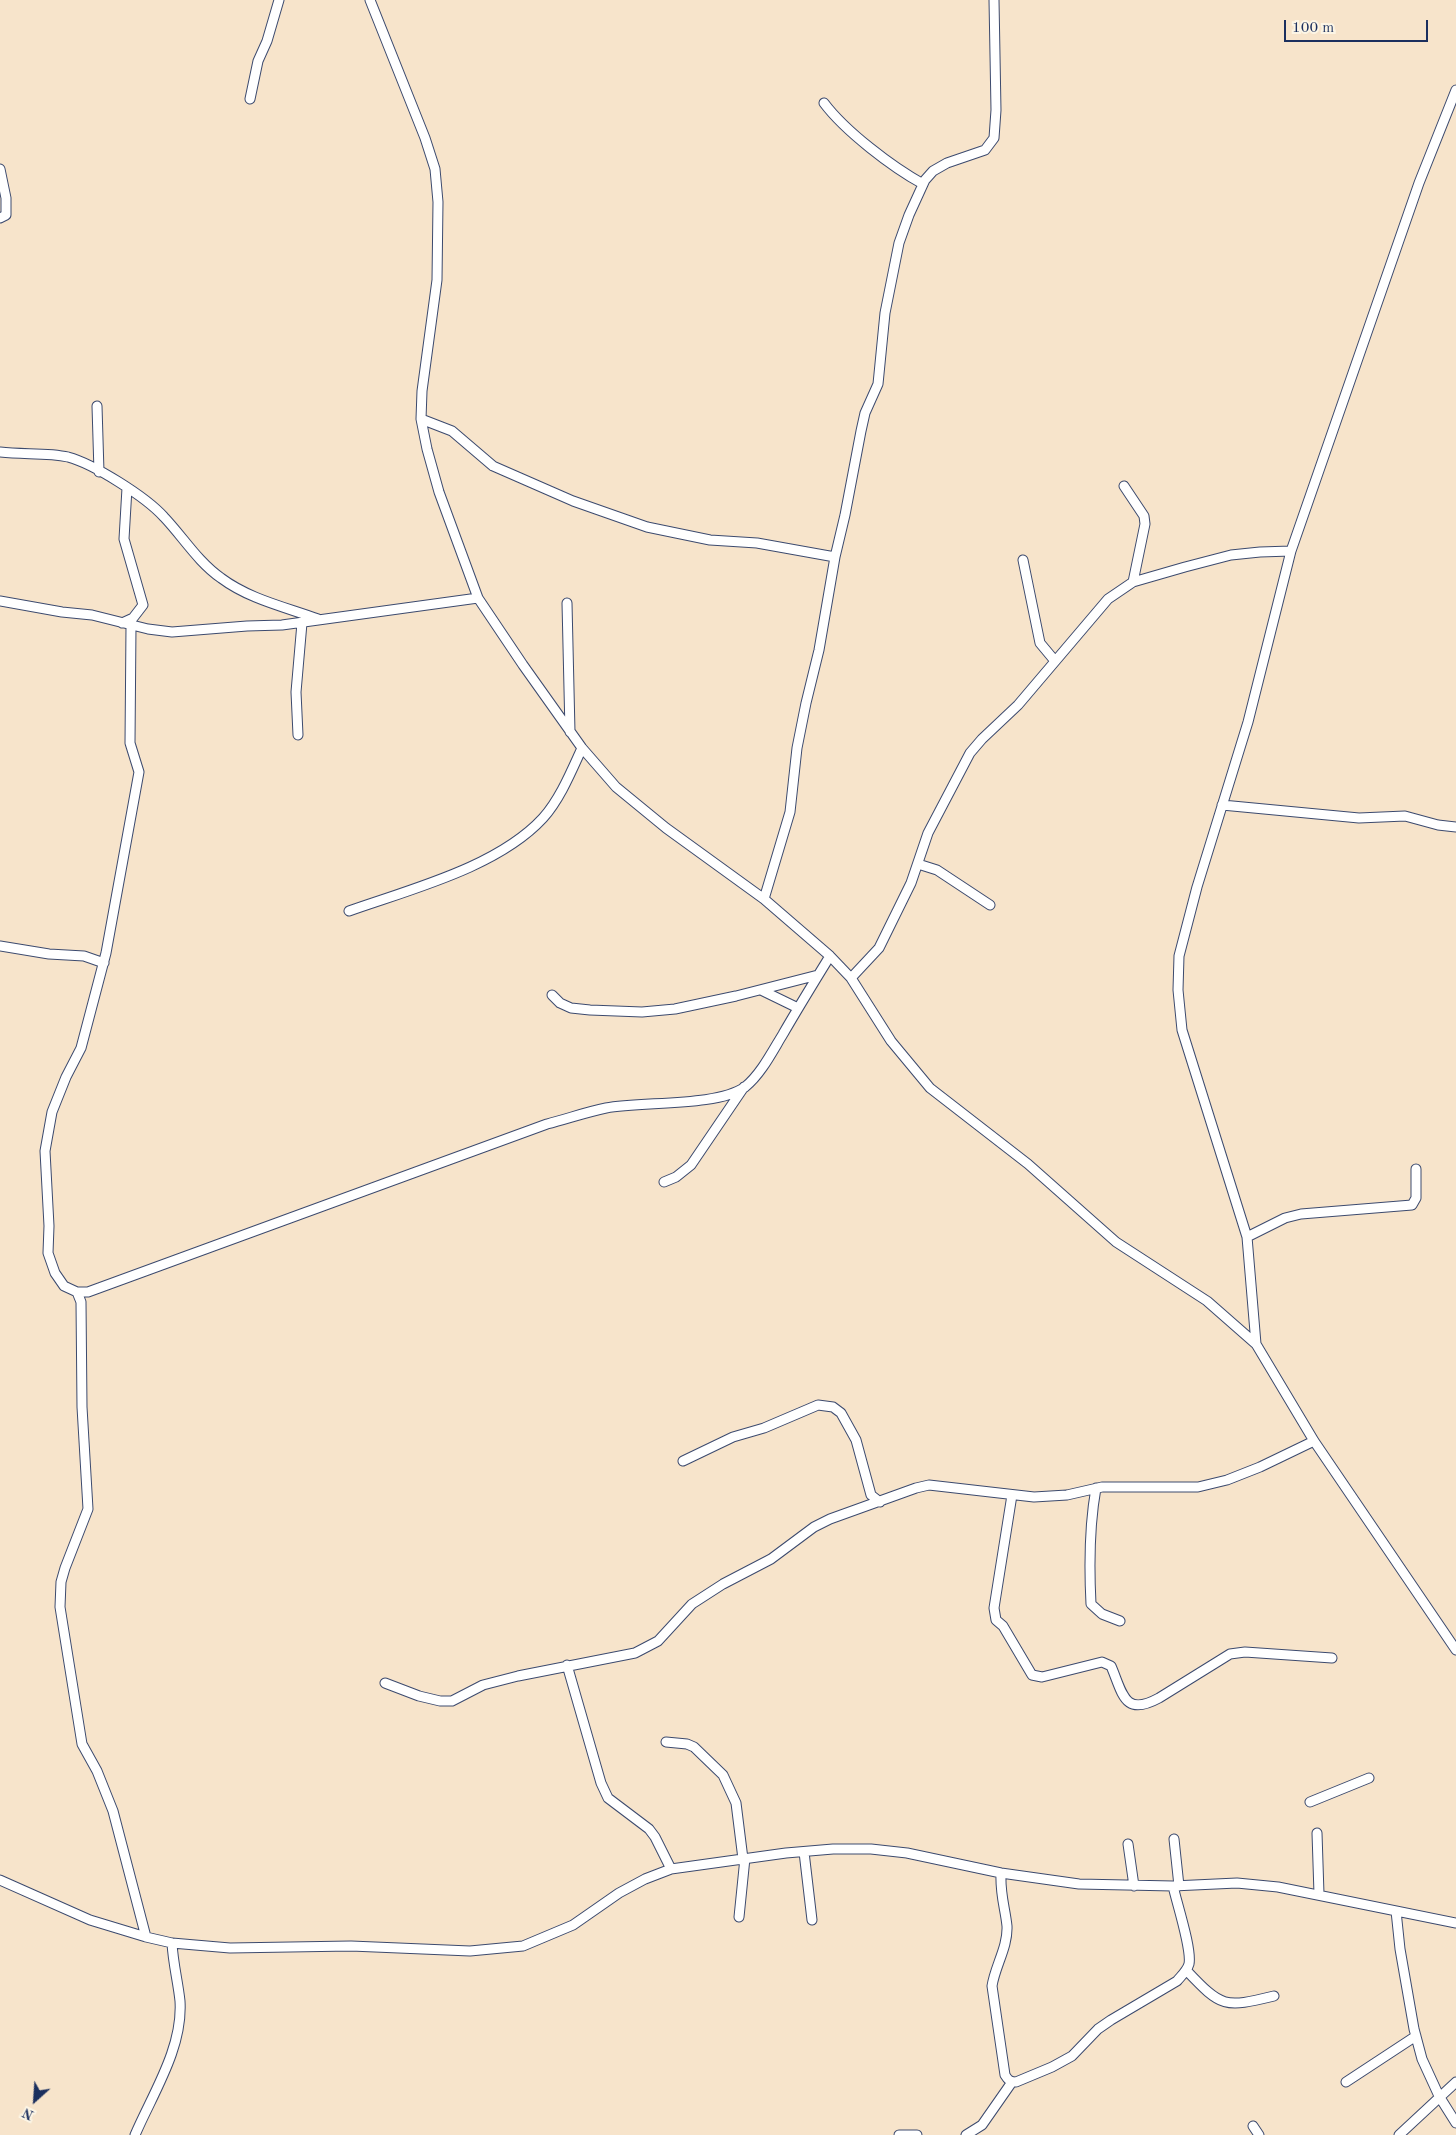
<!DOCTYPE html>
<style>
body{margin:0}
#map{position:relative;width:1456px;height:2135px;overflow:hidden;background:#f7e4cb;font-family:"Old Standard TT",serif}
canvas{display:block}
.north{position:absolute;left:10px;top:2075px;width:50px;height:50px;-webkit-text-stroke:4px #fcf5e5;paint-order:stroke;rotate:206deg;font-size:14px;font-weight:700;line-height:20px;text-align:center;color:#1b2f5e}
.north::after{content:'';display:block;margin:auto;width:18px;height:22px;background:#1b2f5e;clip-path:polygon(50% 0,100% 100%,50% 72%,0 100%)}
.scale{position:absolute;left:1284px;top:20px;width:144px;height:22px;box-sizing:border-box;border:2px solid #1b2f5e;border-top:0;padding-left:6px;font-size:15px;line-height:18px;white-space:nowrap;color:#1b2f5e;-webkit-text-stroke:4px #fcf5e5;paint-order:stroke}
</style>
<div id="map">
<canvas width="1456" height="2135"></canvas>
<div class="north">N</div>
<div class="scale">100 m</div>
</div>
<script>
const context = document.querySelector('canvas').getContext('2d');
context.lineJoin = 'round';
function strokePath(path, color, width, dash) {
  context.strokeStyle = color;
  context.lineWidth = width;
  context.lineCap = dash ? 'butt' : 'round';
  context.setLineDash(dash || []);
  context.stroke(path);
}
const minor = new Path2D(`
 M370,0l55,138 10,31 3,33 -1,78 -15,111 -1,28 6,30 12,43 39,106 45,67 59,83 34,39 50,41 98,71 66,57 21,22 40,63 39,47 98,76 88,78 91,59 49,43 58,97 142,209
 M250,99l8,-38 9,-20 12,-41
 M824,103c21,28 68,64 99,81
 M0,169l6,29v17l-6,3
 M97,406l2,66
 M421,419l31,12 41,35 80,35 74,26 63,13 47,3 78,14
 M0,452c22,3 47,0 68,5 26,7 78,40 96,60 19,20 34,45 57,61 28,21 64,29 97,41
 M1124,486l20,30 1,8 -12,58
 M1023,560l17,83 15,18
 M0,601l62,11 30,3 56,14 24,3 75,-6 35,-1 196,-27
 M567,603l3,129
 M122,623l11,-5 10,-13 -19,-66 3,-51
 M131,626l-1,117 9,29 -33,181 -25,95 -15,29 -14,35 -7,39 4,75 -1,27 7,20 9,13 13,6h11l459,-168c20,-5 39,-12 59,-16 37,-7 111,-1 139,-21 16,-13 27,-35 38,-53 15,-26 31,-52 47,-78
 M298,735l-2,-43 6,-69
 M1222,805l137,13 46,-2 33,9 18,2
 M918,864l19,6 53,35
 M764,899l26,-87 7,-64 9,-45 13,-53 16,-93 10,-42 16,-84 4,-18 13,-29 7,-71 14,-70 10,-28 16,-35 8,-9 14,-8 38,-13 9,-12 2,-28 -2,-110
 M349,911c62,-22 149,-44 194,-93 17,-19 28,-46 39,-70
 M0,946l49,8 35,2 20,7
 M851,978l28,-30 32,-65 17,-50 42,-80 12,-14 36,-34 90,-106 25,-17 52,-15 46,-12 29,-3 31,-1
 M761,990l37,18
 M552,995l8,8 11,5 19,2 52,2 33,-3 61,-13 82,-21
 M664,1182l12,-5 15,-12 53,-78
 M1247,1237l38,-19 16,-4 111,-9 4,-7v-29
 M77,1292l4,10 1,105 6,102 -23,59 -4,14 -1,25 22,137 15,27 16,40 33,126
 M1256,1344l-9,-107 -65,-207 -4,-40 1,-34 18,-69 51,-165 43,-171 128,-368 37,-93
 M683,1461l50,-24 31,-9 54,-23 15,2 8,6 15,27 15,55 9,7
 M1096,1488c-7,39 -7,77 -5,116l11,10 18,7
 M1012,1495l-18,113 2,12 7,6 29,49 10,2 60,-15 9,4c12,28 13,51 48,32l71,-44 15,-2 87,6
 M567,1665l34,118 7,15 41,31 6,8 16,32
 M385,1683l34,13 21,5h12l31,-16 35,-9 117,-23 23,-12 34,-37 31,-20 48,-25 43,-32 16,-8 86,-31 13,-3 105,12 33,-2 35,-8h96l29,-7 33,-13 54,-26
 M666,1742l21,2 7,3 29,28 13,28 7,56
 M1310,1802l59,-24
 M1317,1833l2,61
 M1174,1839l5,47
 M1128,1844l6,42
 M804,1852l8,68
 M1001,1873c-1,22 4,34 6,53 1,21 -12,40 -15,60l13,89c3,5 5,7 11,7l36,-15 20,-11 26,-27 13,-9 66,-39c4,-5 10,-10 12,-17 3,-15 -12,-60 -16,-78
 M0,1880l90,40 56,17 26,6 58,5 121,-2 119,5 53,-5 50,-21 46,-32 26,-14 26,-10 115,-16 47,-4h38l36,4 94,20 78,11 94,2 64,-3 41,4 178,36
 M1396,1911l4,38 14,80 8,30 17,37 17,27
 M739,1917l6,-59
 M1186,1970c36,38 38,38 88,26
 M1346,2082l70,-46
 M1253,2126l6,9
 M135,2135c18,-42 48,-87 45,-134 -2,-19 -7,-38 -8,-58
 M899,2135h18
 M966,2135l16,-10 30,-43
 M1399,2135l57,-53`);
strokePath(minor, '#3c4a6e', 11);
strokePath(minor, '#fff', 9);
</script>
